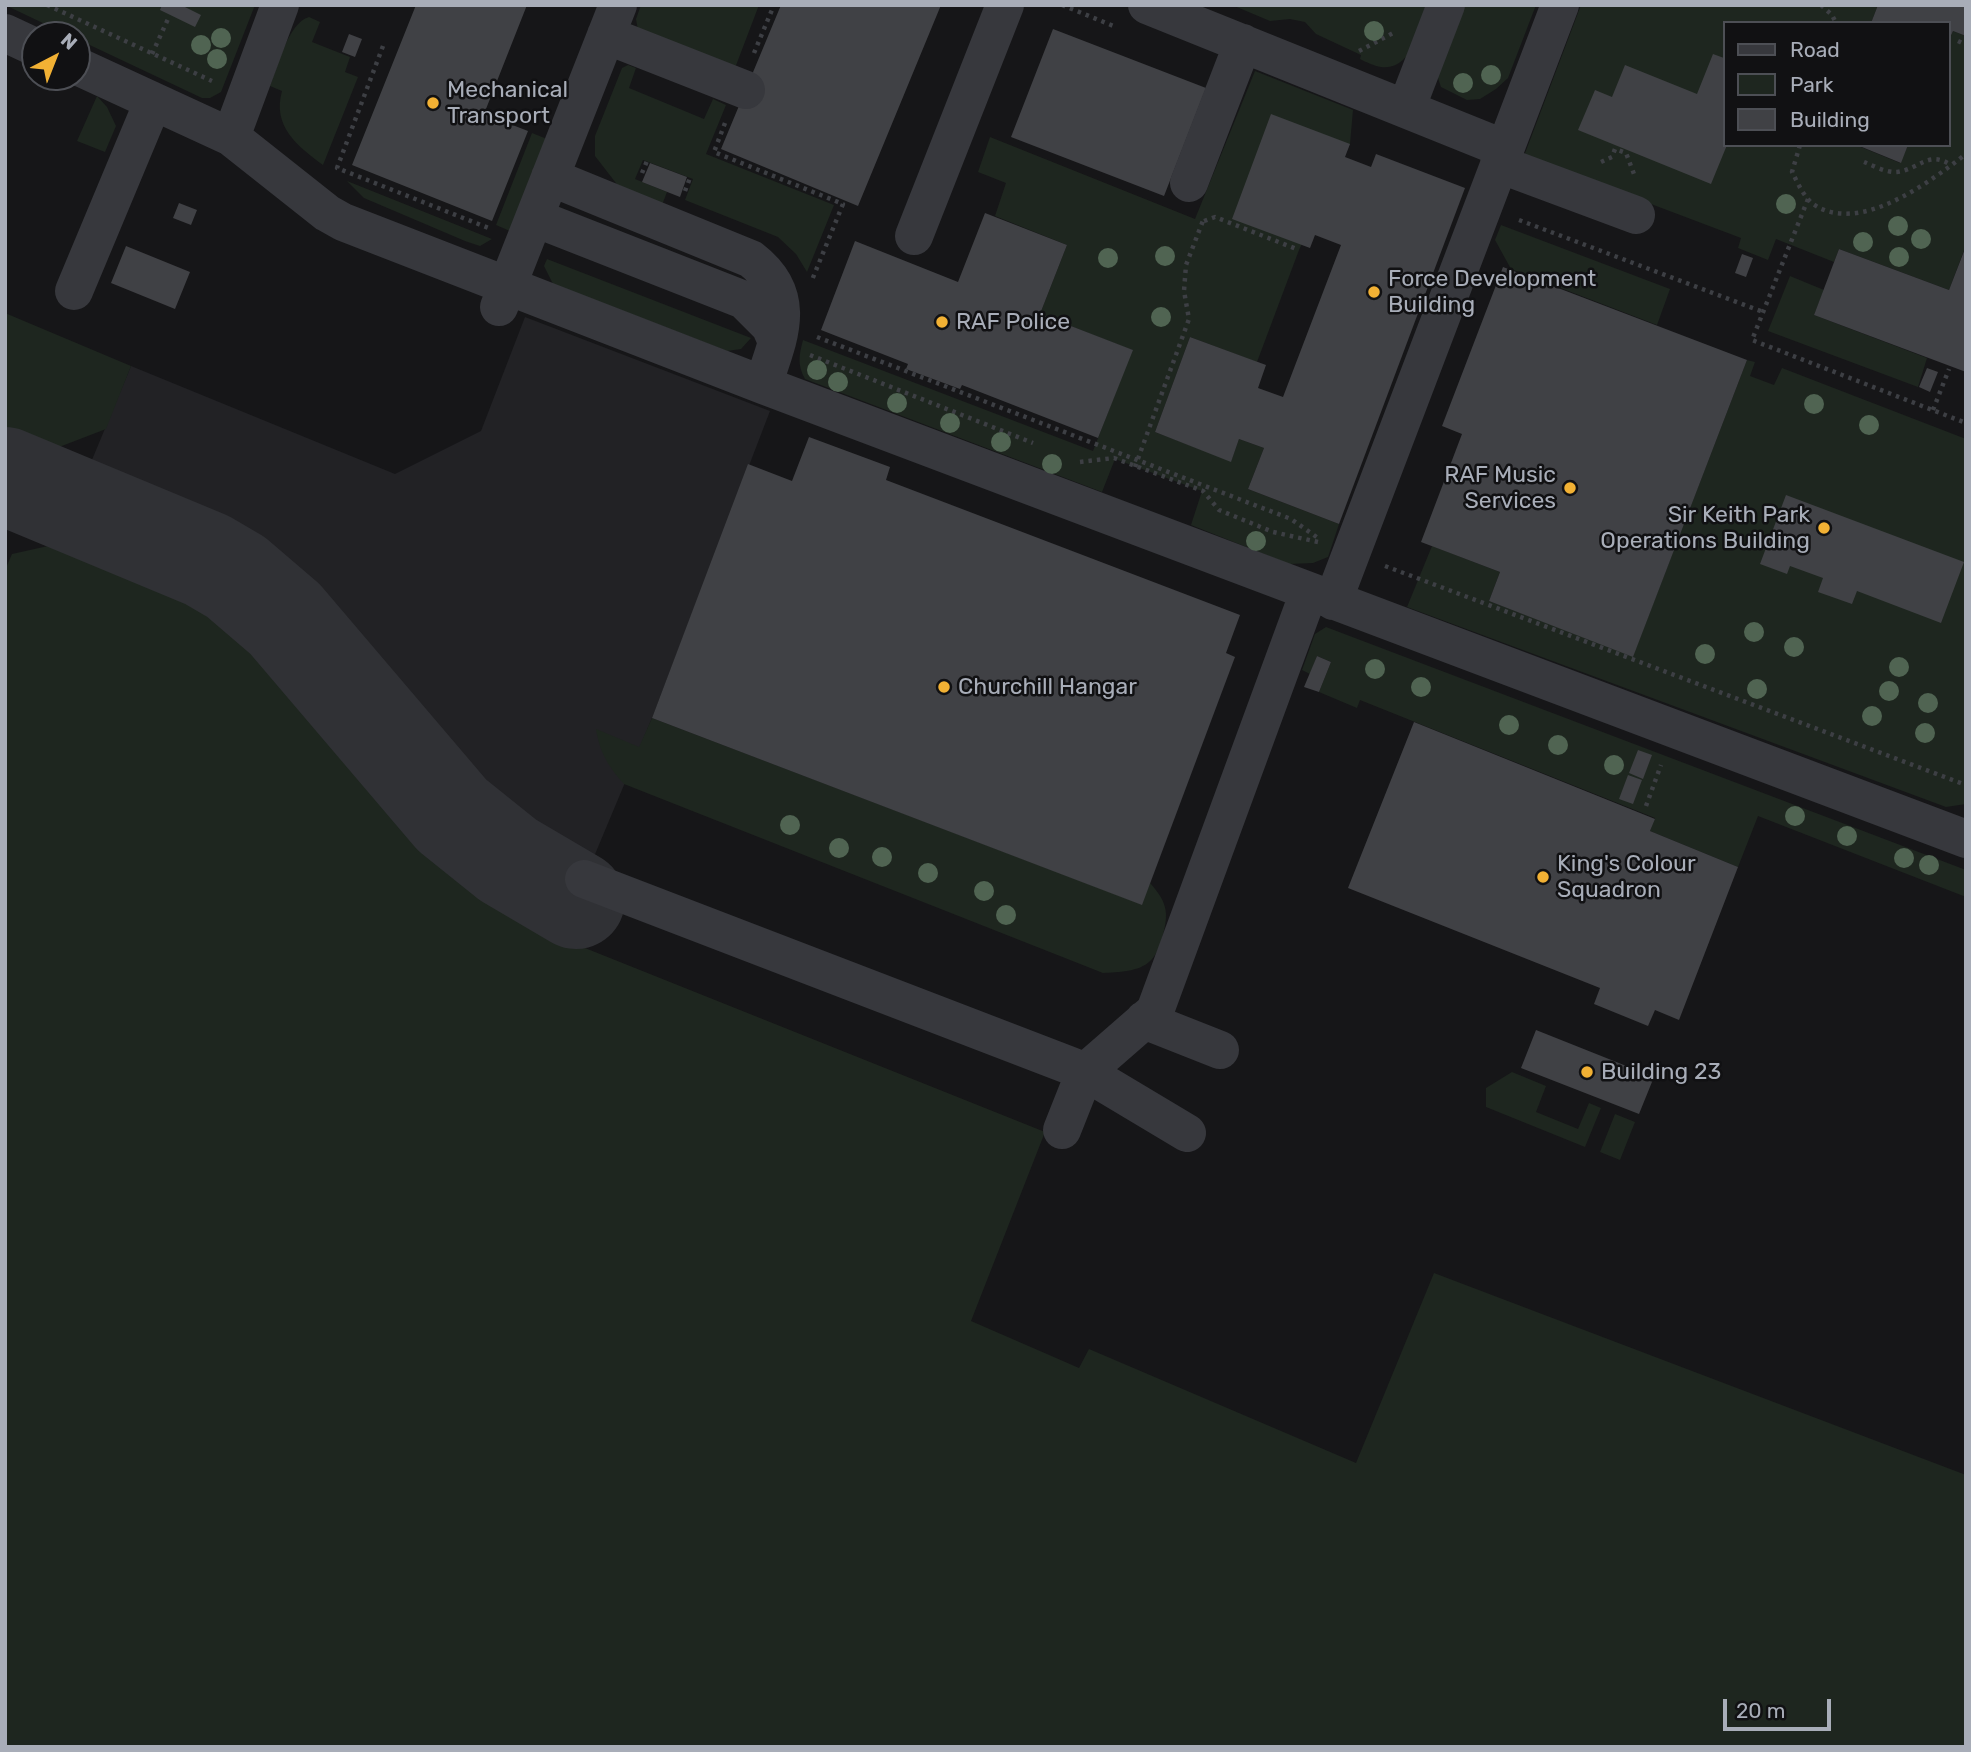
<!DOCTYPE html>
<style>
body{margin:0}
#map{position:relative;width:1971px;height:1752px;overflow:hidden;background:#161618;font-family:Rubik,sans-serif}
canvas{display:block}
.frame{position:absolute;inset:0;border:7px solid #a8adb8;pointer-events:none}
.legend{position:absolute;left:1723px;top:21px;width:228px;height:126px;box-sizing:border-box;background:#111113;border:2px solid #4d4f55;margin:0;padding:9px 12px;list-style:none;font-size:21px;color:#a8adb8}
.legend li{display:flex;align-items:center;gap:14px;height:35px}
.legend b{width:35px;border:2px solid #4d4f55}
.north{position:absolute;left:21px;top:21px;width:70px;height:70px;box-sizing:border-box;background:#111113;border:2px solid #4d4f55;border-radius:50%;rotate:42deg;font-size:19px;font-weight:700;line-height:28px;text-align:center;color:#a8adb8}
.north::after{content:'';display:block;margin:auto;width:24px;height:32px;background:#f2b134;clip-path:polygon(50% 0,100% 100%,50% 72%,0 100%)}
.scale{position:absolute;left:1723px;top:1699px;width:108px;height:32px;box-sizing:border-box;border:4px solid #a8adb8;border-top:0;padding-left:9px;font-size:21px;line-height:24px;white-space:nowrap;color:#a8adb8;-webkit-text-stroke:5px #111113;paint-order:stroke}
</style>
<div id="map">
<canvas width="1971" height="1752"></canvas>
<div class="frame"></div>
<ul class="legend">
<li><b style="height:9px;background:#37383d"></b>Road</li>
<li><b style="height:19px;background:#1e261f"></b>Park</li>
<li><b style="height:19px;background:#404145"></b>Building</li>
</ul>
<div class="north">N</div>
<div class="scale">20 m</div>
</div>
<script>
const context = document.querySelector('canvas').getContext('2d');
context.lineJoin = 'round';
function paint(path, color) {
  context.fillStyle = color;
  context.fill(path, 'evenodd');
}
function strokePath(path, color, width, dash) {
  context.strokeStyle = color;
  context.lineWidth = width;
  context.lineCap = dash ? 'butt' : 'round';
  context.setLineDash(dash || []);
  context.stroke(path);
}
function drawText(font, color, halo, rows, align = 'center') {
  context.font = font + ' Rubik,sans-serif';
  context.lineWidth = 5;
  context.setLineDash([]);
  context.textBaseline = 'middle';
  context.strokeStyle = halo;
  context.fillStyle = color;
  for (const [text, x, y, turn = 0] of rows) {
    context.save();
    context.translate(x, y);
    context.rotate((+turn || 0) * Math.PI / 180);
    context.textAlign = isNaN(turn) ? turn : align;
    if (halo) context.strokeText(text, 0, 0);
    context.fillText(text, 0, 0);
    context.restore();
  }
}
paint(new Path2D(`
 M525,317l245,94 -118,307 -92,220 -65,-31 -80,-73 -156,-179 -90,-67 -112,-44 74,-178 264,108 86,-43z`), '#222225');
paint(new Path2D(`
 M5,5h250l-34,87 -11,6h-8l-125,-59v-4h-9z
 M641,5h118l-24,63 -97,-38 -2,-11z
 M1232,5h199c-9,21 -19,66 -50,62 -7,-1 -15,-5 -21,-8l1,-4 -45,-21 -11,-12 -15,-3 -20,2z
 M1457,5h79l-28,73 -12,11 -16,10 -13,1 -26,-13 -4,-12z
 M1581,5h297l-7,18h-147v122h132l44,18 8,-18h40v-103l5,-11 13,5v209l-17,45 -110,-41 -5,13 -58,-23 -8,21 -30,-12 3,-10 -217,-82z
 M309,17l11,5 -8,20 38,15 -5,15 13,5 -35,88c-26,-19 -51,-39 -41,-74l-12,-5c8,-20 18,-63 39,-69z
 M628,65l8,3 -7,20 75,31 9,-20 13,6 -20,49 128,51 -27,67 -11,-18 -18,-17 -93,-37 8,-21 -50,-19 -8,19 32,13 -5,13 -43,-18 -24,-31v-20l27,-68z
 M1255,71l98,39 -3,34 -51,106 -42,112 -67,-25 -35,95 76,29 8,-22 25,9 -16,41 91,35 -11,33 -15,6 -24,1 -98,-39 11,-34 -87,-32 -13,33 -297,-113c-8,-14 -6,-24 -2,-39l290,111 39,-101 -92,-36 27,-69 -72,-29 11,-33 -28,-11 12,-35 205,82z
 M97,96l10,11 9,19 -11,26 -28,-11z
 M532,133l15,6 -37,92 -14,-6z
 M347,181l145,58 -12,7 -15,-5 -101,-43z
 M1501,225l169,64 -13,36 -146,-56 -16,-29z
 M547,259l204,79 -10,11 -14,2 -174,-67 -9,-18z
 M1790,276l34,14 -10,25 113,43 -9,29 -150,-56z
 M5,313l126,53 -25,63 -52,20 -49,-21z
 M1747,360l8,2 -5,14 24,9 8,-17 184,71v365l-20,3 -539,-200 25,-61 68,26 -11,29 144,55z
 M57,544l112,44 90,67 156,179 80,73 65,31 485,194 -74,189 108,47 10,-19 267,114 78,-190 532,202v272h-1961v-1177l7,-16z
 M1326,627l640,243v27l-208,-81 -20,51 -88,-36 5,-13 -295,-118 -3,8 -38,-16 12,-30 -14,-6 -7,18 -8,-4 13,-36z
 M652,718l489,186 9,-21c19,21 19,32 11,59 -2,6 -6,15 -11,19 -11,11 -32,11 -47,12l-479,-189c-16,-18 -24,-31 -28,-55l43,18z
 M1512,1072l34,14 -10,26 42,17 11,-26 12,5 -16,39 -99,-40v-19z
 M1615,1114l20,8 -15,38 -20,-8z`), '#1e261f');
strokePath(new Path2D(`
 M5,476l202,84 29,17 49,42 167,196 56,45 68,40`), '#303135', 98);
paint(new Path2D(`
 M162,5h19l20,10 -6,12 -35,-17z
 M416,5h111l-43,109 44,17 -36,90 -140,-56z
 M781,5h160l-83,201 -137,-57z
 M1878,5h88v31l-13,-5 -5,11v-19h-77z
 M1053,29l153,59 -42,108 -153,-59z
 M349,34l13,5 -7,18 -13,-5z
 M1713,54l11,4v87h3l-16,39 -133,-54 17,-40 17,7 13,-32 72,29z
 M1271,114l79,30 -5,13 26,10 5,-13 89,34 -126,336 -91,-35 16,-41 -25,-9 -8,23 -76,-30 35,-95 76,28 -8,23 25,9 58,-152 -26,-10 -5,13 -78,-29z
 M1857,145h51l-7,18z
 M650,163l37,14 -7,20 -38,-15z
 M179,203l18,7 -6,15 -18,-7z
 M985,213l82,32 -27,69 93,36 -35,88 -136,-53 -2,4 -54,-20 2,-5 -87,-34 34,-89 103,41z
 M126,246l64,26 -15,37 -64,-26z
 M1966,246v126l-152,-57 25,-66 110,41z
 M1742,254l11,4 -7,19 -11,-4z
 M1503,267l244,93 -114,297 -144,-56 11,-29 -79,-30 41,-108 -20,-8z
 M1927,368l11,4 -8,20 -11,-5z
 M809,437l81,30 -4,13 354,135 -14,38 9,4 -93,248 -490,-187 96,-254 44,17z
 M1786,495l178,67 -23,61 -84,-32 -5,13 -34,-12 5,-14 -33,-12 -3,8 -27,-10z
 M1317,656l14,6 -12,30 -15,-5z
 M1414,722l241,97 -5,12 88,36 -59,153 -24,-10 -7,16 -54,-22 6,-16 -252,-100z
 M1638,750l14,5 -9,24 -14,-6z
 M1628,775l14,5 -9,24 -14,-5z
 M1536,1030l118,47 -15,37 -118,-46z`), '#404145');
strokePath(new Path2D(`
 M47,5l165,76
 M1062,5l54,22
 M1821,5l11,10 4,8
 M1958,41l8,4
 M383,46l-46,122 154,61
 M1359,51l36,-19
 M754,53l20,-48
 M152,54l16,-35
 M725,123l-11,29 129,52 -31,76
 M1800,145l-8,27c6,11 11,24 21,32 46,32 118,-23 153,-50
 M1601,162l11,-5 3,-8 11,4 8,21
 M1864,162c10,4 23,11 33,10 23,-3 31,-22 54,-7
 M642,173l5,-12
 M685,191l5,-13
 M1808,199l-56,141 214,83
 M1519,220l244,92
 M1204,221l11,-4 84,33
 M817,337l474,182 27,19
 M810,355l223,88
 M1933,410l16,-41
 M1080,462l34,-4 89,33 16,19 54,22 45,10
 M1135,467l54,-148 -5,-28 2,-26 18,-47
 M1385,566l581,219
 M1646,806l15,-41`), '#3d3f44', 4.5, [3.5, 5]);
strokePath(new Path2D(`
 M1147,5l358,144
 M5,33l30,14
 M606,35l140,55
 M77,66l154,71 96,76 16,9 420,163 1203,454
 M1406,109l40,-104
 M231,137l49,-132
 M1499,164l137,51
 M550,177l201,82c48,37 28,78 12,126
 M1189,183l54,-140
 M535,218l209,82 26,26 7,16
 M914,236l91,-231
 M74,291l79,-189
 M499,307l119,-302
 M1333,601l227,-596
 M584,879l487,187 14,6 102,61
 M1144,1020l76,30
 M1062,1130l23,-58 70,-61 154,-419`), '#37383d', 38);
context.fillStyle = '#506452';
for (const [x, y] of [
 [1374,31],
 [221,38],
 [201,45],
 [217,59],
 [1491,75],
 [1463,83],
 [1786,204],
 [1898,226],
 [1921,239],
 [1863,242],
 [1165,256],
 [1899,257],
 [1108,258],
 [1161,317],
 [817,370],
 [838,382],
 [897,403],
 [1814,404],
 [950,423],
 [1869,425],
 [1001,442],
 [1052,464],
 [1256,541],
 [1754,632],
 [1794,647],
 [1705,654],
 [1899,667],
 [1375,669],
 [1421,687],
 [1757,689],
 [1889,691],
 [1928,703],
 [1872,716],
 [1509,725],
 [1925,733],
 [1558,745],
 [1614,765],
 [1795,816],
 [790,825],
 [1847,836],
 [839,848],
 [882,857],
 [1904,858],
 [1929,865],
 [928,873],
 [984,891],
 [1006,915]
]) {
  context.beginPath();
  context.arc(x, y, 10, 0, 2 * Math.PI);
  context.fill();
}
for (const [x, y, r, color] of [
 [433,103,7,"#f2b134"],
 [1374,292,7,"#f2b134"],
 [942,322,7,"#f2b134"],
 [1570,488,7,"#f2b134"],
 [1824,528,7,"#f2b134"],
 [944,687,7,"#f2b134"],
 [1543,877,7,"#f2b134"],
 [1587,1072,7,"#f2b134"]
]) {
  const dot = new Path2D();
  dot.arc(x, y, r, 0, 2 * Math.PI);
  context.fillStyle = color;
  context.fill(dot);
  strokePath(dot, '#111113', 2.5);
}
drawText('23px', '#a8adb8', '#111113', [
 ["Mechanical",447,90],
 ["Transport",447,116],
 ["Force Development",1388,279],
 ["Building",1388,305],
 ["RAF Police",956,322],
 ["RAF Music",1556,475,"right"],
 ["Services",1556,501,"right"],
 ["Sir Keith Park",1810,515,"right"],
 ["Operations Building",1810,541,"right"],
 ["Churchill Hangar",958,687],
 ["King's Colour",1557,864],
 ["Squadron",1557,890],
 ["Building 23",1601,1072]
], 'left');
</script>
